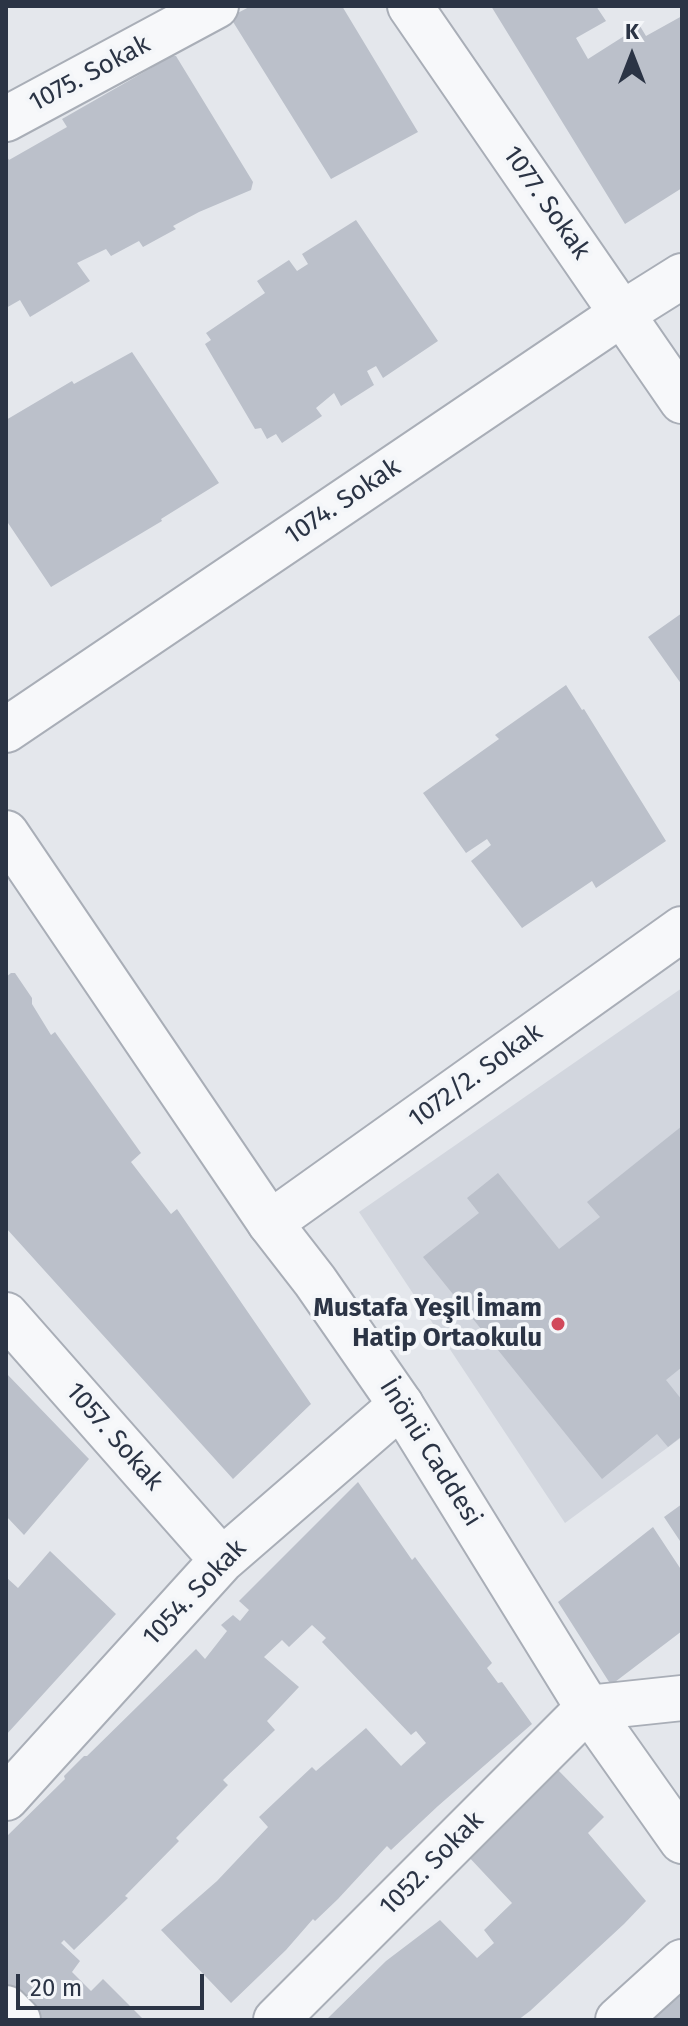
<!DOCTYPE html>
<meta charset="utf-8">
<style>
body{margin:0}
#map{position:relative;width:688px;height:2026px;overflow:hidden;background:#e4e7ec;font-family:"Fira Sans",sans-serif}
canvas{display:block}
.frame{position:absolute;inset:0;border:8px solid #2b3445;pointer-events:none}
.north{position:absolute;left:592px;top:16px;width:80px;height:80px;-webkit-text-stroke:6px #f4f6f9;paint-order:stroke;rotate:0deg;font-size:22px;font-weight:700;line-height:32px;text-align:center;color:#2b3445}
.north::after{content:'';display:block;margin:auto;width:28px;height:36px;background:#2b3445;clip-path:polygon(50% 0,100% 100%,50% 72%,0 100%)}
.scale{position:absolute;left:16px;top:1974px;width:188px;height:36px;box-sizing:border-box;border:4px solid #2b3445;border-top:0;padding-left:10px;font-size:24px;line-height:28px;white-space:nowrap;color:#2b3445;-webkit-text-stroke:6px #f4f6f9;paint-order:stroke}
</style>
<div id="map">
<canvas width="688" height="2026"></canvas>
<div class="frame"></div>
<div class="north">K</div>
<div class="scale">20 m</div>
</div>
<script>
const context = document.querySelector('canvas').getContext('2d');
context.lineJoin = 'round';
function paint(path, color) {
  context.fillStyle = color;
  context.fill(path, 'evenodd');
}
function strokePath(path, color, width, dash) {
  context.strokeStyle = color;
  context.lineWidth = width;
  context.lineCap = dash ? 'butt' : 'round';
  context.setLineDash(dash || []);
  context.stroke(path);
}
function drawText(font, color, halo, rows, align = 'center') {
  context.font = font + ' "Fira Sans",sans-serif';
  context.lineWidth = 8;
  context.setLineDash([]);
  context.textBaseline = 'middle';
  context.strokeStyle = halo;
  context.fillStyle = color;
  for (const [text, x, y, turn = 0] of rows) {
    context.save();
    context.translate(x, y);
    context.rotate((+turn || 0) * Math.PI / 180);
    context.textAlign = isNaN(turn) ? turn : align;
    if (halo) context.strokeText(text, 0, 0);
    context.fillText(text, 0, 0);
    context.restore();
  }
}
paint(new Path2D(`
 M682,988v449l-117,86 -206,-311z`), '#d2d6de');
paint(new Path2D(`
 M251,6h91l76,126 -87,47 -101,-162z
 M491,6h105l10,15 -30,17 12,21 52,-33 6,10 36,-20v172l-57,36z
 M172,56h4l77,126 -2,8 -52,22 -26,14 3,3 -33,18 -4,-6 -28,15 -5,-7 -29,14 13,18 -60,36 -10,-17 -14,8v-153l3,5 58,-33 -5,-8z
 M356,220l82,121 -55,37 -7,-12 -9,5 7,14 -33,21 -7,-13 -18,15 6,8 -40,27 -6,-9 -9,5 -6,-11 -6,1 -50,-85 6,-4 -5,-7 59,-40 -8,-12 32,-21 8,11 11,-7 -6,-10z
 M132,352l87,131 -58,36 1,2 -111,66 -45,-67v-100l66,-39 2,3z
 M682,613v72l-34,-48z
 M566,685l16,25 2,-1 82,132 -70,47 -4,-7 -70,47 -51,-67 20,-16 -4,-6 -21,14 -43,-60 76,-54 -4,-4z
 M11,973h4l17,25v6l19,31 4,-3 86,121 -10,9 40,52 6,-5 134,195 -78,75 -227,-251v-251z
 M682,1126v241l-16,13 16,20v36l-14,11 -11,-13 -55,45 -179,-222 56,-44 -12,-15 31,-25 61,76 41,-32 -13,-15z
 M6,1373l83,86 -65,76 -18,-19z
 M358,1482l54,78 3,-3 77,106 -5,5 11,15 4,-1 30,42 -94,82 -47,44 -4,-4 -49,53 -23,22 -2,-2 -27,31 -55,53 -70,-73 56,-49 51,-54 -9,-10 53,-50 4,4 50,-43 35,38 25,-23 -10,-12 -5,4 -89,-93 4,-4 -14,-13 -23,22 -7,-7 -18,17 35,30 -32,34 8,9 -52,50 5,5 -52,53 3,3 -54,55 3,2 -54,52 -10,-10 -3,3 19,18 -8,11 19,19 12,-12 41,41h-113l-5,-6 10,-9 -12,8 -18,-19v-157l59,-58 -1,-3 20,-20h3l109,-107 9,10 22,-28 -6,-6 12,-10 7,6 9,-11 -10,-9z
 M682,1504v40l-18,-27z
 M653,1527l29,44v60l-71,54 -53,-83z
 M50,1551l66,63 -110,121v-158l12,11z
 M558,1770l46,47 -16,16 58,68 -22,23 -94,87 -12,9h-192l60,-59 54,-41 37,38 17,-15 -10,-13 28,-27 -46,-49z
 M682,1992v28h-32z`), '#bbc0ca');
const minor = new Path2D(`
 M410,6l272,395
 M6,119l210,-113
 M6,730l617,-417 59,-37
 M270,1223l412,-294
 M6,1315l216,245
 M6,1798l216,-238 179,-155
 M6,2008l12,12
 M276,2020l312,-312 94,-10
 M618,2020l64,-58`);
const tertiary = new Path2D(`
 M6,833l264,390 45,58 86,124 187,303 94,133`);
strokePath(minor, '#a9aeb7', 48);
strokePath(tertiary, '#a9aeb7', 48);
strokePath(minor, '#f7f8fa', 44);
strokePath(tertiary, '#f7f8fa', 44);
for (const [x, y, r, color] of [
 [558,1324,8,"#d1495b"]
]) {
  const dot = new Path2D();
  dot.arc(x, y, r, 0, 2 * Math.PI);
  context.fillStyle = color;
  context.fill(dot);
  strokePath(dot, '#f4f6f9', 3);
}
drawText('26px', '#2b3445', '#f4f6f9', [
 ["1075. Sokak",90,74,-28],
 ["1077. Sokak",546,203,55],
 ["1074. Sokak",343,502,-34],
 ["1072/2. Sokak",476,1076,-36],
 ["1057. Sokak",114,1437,49],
 ["İnönü Caddesi",430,1453,58],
 ["1054. Sokak",195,1593,-46],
 ["1052. Sokak",432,1864,-45]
]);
drawText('bold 26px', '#2b3445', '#f4f6f9', [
 ["Mustafa Yeşil İmam",542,1309],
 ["Hatip Ortaokulu",542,1339]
], 'right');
</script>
